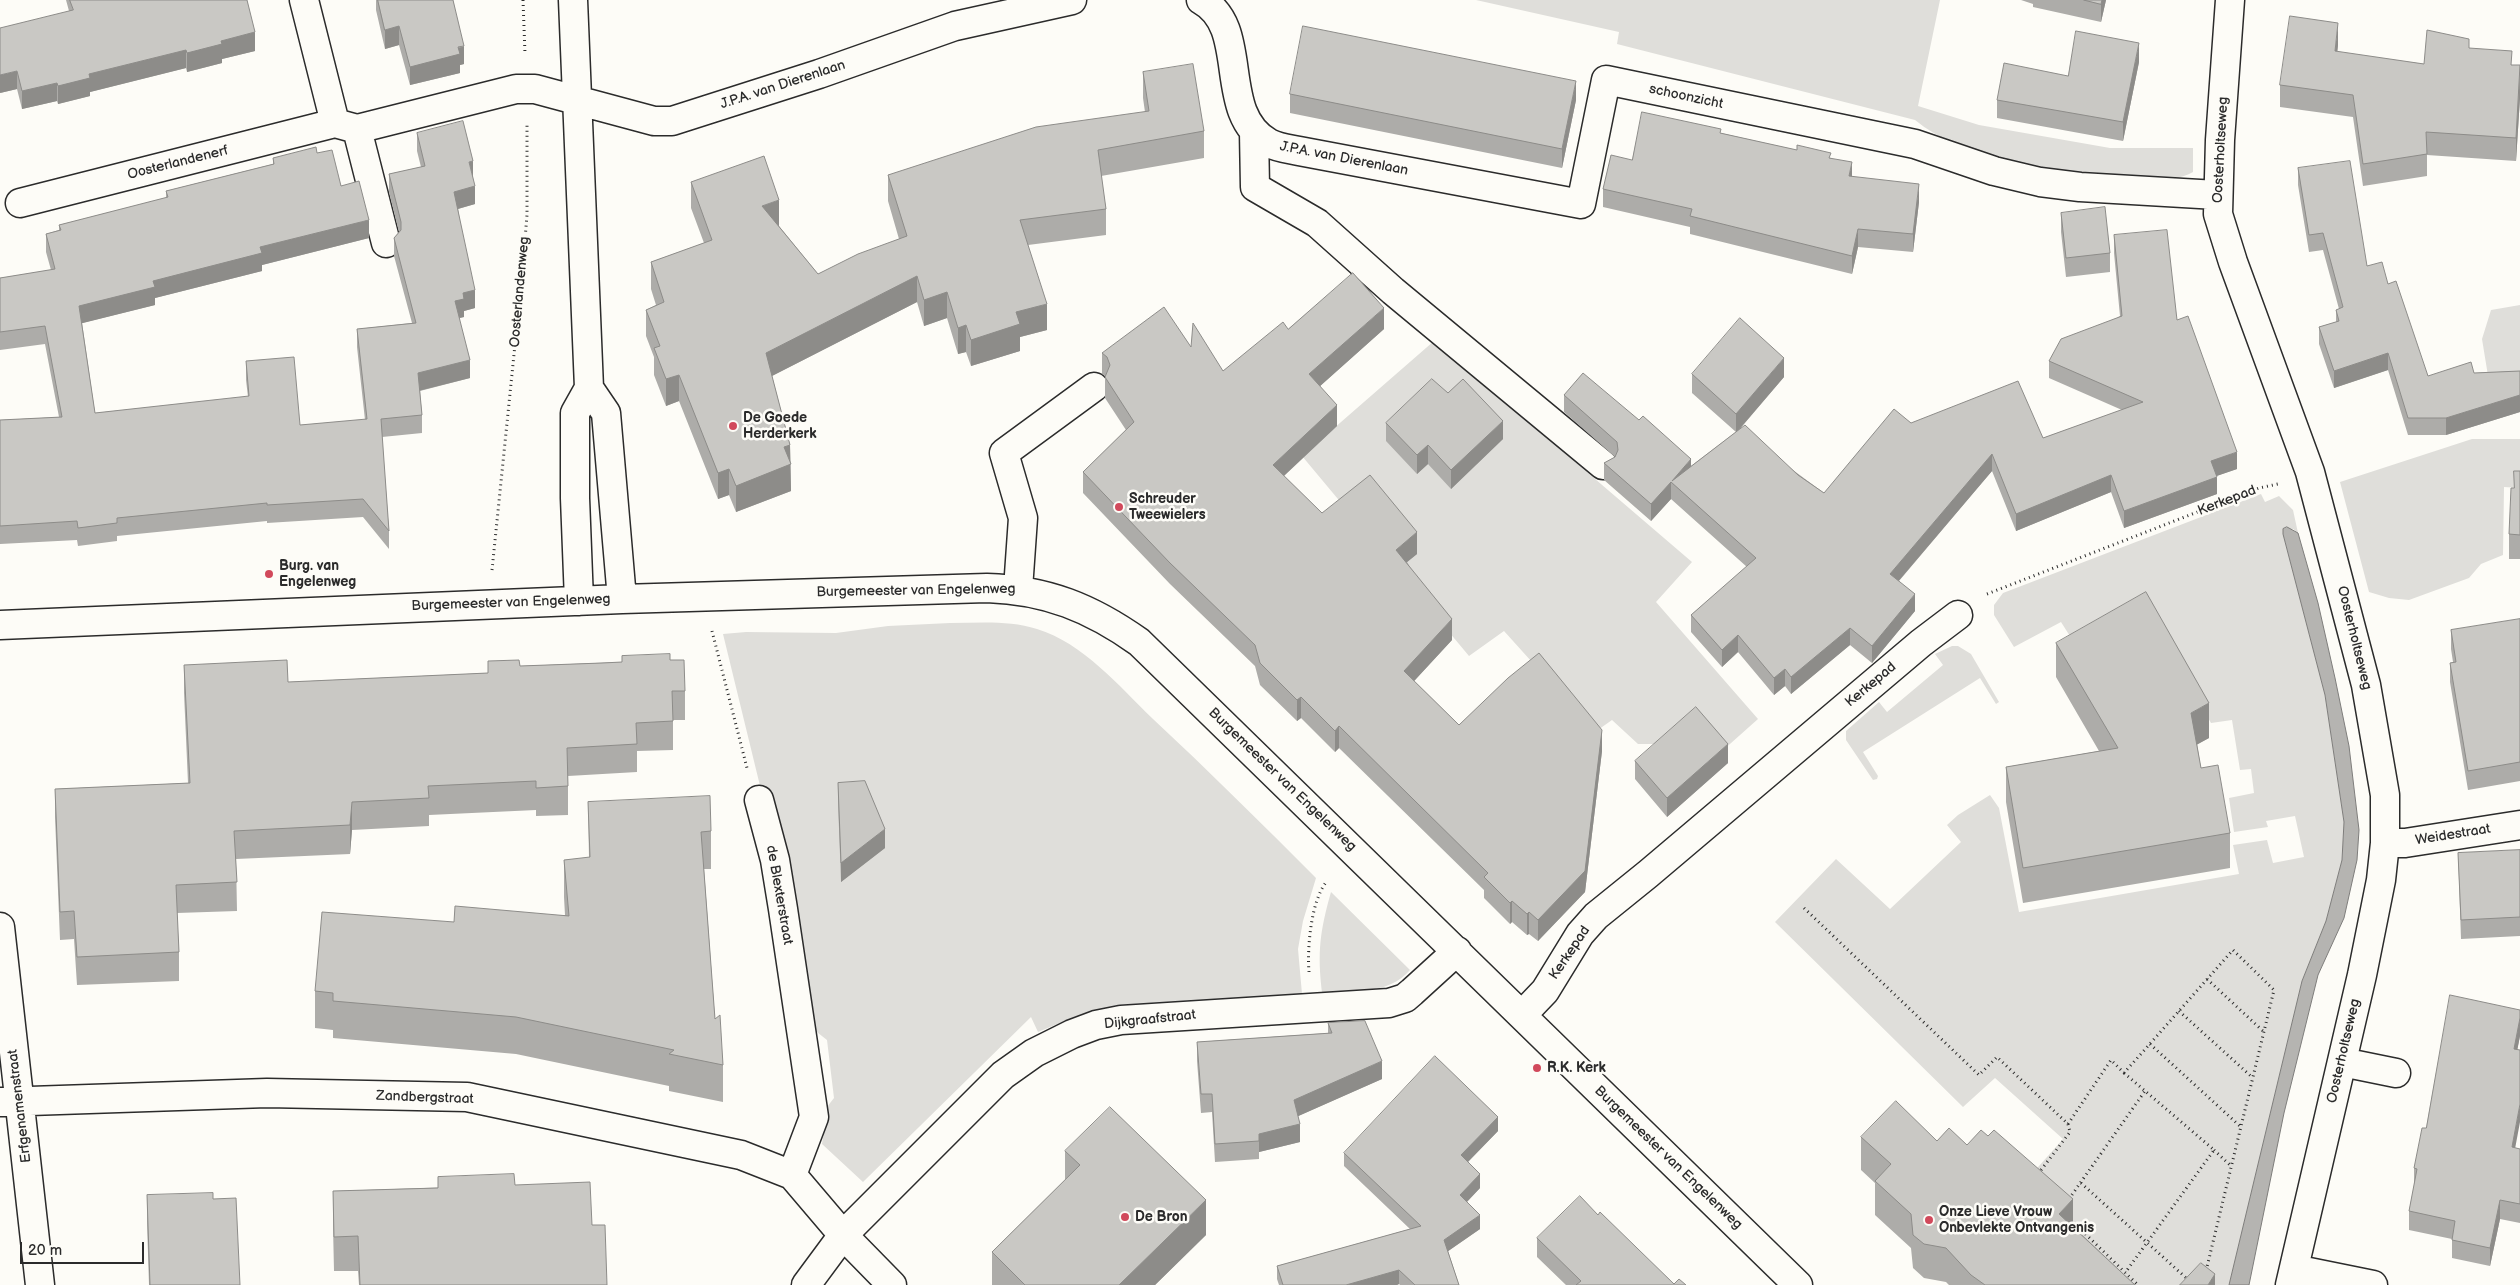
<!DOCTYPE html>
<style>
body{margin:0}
#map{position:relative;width:2520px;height:1285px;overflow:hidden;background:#fdfcf7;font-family:"Balsamiq Sans",sans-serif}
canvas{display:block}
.scale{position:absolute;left:20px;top:1242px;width:124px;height:22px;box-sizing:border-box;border:2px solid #2b2b2b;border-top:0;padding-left:6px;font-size:15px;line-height:18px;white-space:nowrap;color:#2b2b2b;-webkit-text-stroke:4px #fdfcf7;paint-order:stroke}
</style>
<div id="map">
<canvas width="2520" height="1285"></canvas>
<div class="scale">20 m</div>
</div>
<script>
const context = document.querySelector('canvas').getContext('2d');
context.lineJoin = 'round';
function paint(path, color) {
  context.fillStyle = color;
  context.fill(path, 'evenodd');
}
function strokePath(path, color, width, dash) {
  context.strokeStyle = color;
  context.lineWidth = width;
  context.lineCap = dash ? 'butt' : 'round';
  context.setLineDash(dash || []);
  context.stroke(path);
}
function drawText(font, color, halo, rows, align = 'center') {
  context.font = font + ' "Balsamiq Sans",sans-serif';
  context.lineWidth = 5;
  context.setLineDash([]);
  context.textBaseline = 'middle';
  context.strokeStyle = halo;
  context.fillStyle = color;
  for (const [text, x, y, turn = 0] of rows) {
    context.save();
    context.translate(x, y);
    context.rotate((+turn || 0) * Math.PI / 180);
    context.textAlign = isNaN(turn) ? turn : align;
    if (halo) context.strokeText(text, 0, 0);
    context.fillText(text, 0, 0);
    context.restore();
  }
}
paint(new Path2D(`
 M1476,0h464l-22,106 61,19 131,23h83v24c-25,14 -63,7 -90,4 -59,-7 -141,-17 -188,-56l-298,-76 2,-12z
 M2520,305v79l-31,-2 -7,-43 9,-29z
 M1434,341l258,221 -36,40 102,117 -46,41 -33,-16h-41l-26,-24 -17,12 -91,-101 -35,25 -167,-200z
 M2472,439h48v49l-16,-1 -1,68 -22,9 -12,14 -60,22 -20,-2 -20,-6 -29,-110z
 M2261,494l4,8 14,-6 14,14 5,23 -5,-4 -10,5 42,161 19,127 -2,38 -16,61 -24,60 -73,304h-122l-84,-101 40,-45 -68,-61 -32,29 -188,-185 61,-63 54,50 71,-67 -14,-17 11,-10 32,-20 9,13 20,104 220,-38 -6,-29 34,-5 6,23 31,-6 -9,-41 -29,5 2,6 -34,5 -5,-34 25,-5 -3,-24 -11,1 -8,-50 -21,3 -62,-108 -69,37 -19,-30 -47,25 -20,-32v-10l9,-12z
 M950,623c29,0 59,-3 87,6 46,14 82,57 116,90 56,52 110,106 163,159l-13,43 -5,28 4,45 -185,11 -43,12 -36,15 -7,-15 -168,165 -41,-38 3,-19 -2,-13 11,-14 -7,-58 -14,-11 -20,-150 -21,-88 -10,3 -39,-160 23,-2 90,1 52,-7z
 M1952,646h6l13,8 28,48 -3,2 -16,-26 -117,74 15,24 -1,3 -4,1 -27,-40v-9l33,-29 8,10 56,-47 -8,-11z
 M1331,892l79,78c-21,25 -58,21 -88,23 -5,-41 -2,-62 9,-101z`), '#dfdeda');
const water = new Path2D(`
 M2287,527l11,6 20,70 17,75 14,68 10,84 -2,30 -13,58 -26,57 -34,138 -35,172h-20l73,-304 24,-60 16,-61 2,-38 -19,-127 -42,-161v-5z`);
paint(water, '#b5b4b1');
strokePath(water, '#7e7d7b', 1);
const minor = new Path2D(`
 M304,0l31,123 22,6 159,-40h19l119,32h18l147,-47 136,-48 117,-26
 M573,0l16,388 -14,25v85l4,103
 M1201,0c51,28 14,113 68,143 9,5 20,6 30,8l282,53 25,-124 309,64 79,27 46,11 40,5 137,8
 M2230,0l-10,140 -2,74 15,48 77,210 56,213 19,110v48l-4,37 -19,95 -72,310
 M357,129l29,114
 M1254,132l1,55 62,36 76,68 210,174
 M20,203l315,-80
 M589,388l17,25 16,186
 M1018,589l5,-71 -19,-65 90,-66
 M0,625l622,-26 365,-11c60,2 104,20 152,54l659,643
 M759,800l16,60 8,49 31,208 -22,58
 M2385,843h20l115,-18
 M0,927l40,358
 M1522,1015l23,-24 35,-57 16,-18 52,-42 273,-231 37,-28
 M2342,1062l54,11
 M0,1102l267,-9 200,4 274,58 51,20 51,60 49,50
 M2294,1269l79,16
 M806,1285l37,-50 160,-160 31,-22 38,-19 24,-9 25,-5 268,-17 16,-5 7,-6 45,-41`);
strokePath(minor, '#2b2b2b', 31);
strokePath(new Path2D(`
 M523,0l2,54
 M492,570l30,-294 5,-61v-92
 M1987,594l272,-106 19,-4
 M712,631l35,137
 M1804,908l175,167 18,-18 71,67 43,-64 13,13 109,-123 41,40 -68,281
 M1309,972c-2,-24 2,-72 18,-91
 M2207,979l57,53
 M2179,1011l74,67
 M2150,1044l91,83
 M2124,1073l90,77 -89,123
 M2214,1150l17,16
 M2038,1174l32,-42 -2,-8
 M2081,1183l113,102
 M2069,1199l76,-108
 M2071,1220l67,65`), '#2b2b2b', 3, [1, 4]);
strokePath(minor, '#fdfcf7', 28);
paint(new Path2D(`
 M66,0h181l8,51 -33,8v4l-35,9 -1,-4 -96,24v4l-32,8 -1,-3 -35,8 -5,-20 -17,4 69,-82z
 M376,0h77l11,64 -4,1v8l-50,12 -11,-40 -14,4 -9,-39z
 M2021,0h85l-5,22 -68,-15v-3z
 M2338,45l-1,7 87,12 45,-16 43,17h8v33l-4,63 -89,-6v21l-64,10 -10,-69 -73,-10v-22z
 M2139,62l-16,79 -126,-23v-18l71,-24z
 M1143,72l61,59v27l-103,18 5,33v26l-78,10 19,85 -27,7v14l-49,15 -5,-14 -8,2 -11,-36 -23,8 -7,-24 -145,74 18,69 1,46 -55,21 -7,-17 -11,4 -39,-98 -13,5 -12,-31v-18l-8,-21v-26l10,-5 -5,-16v-27l53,-19 -13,-35v-26l88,44 39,48 81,-35 -11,-38v-26l257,-63 -2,-14z
 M1290,94l286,6 -14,68 -272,-55z
 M417,133l56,46 2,25 -17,5 17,99 -11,3v6l-5,1 11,60 -50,13 2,24v18l-40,4 7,94v18l-26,-32 -96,6v-2l-150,15v5l-39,5 -1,-6 -77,4v-124l59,-3 -14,-73 -45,6v-72l51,-8 -5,-18v-18l13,-4v-5l107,-27v-7l107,-27v-6l44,-5 24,33 28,52 -107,27v6l-107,27v7l-73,18 13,90 153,-16 -2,-17v-19l54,64 65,-5 -8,-73v-18l55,-6 -18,-67v-18l5,-6 -10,-40v-18l32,-7 -4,-16z
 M1721,133l110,25 21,18 67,26 -6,50 -55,-5 -6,27 -162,-40v-7l-87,-20v-18l29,-29z
 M2298,168l69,98 21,18 40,92 46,-3 46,-2v41l-74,23h-38l-20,-65 -54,18 -15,-44v-17l17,-5v-12l3,-1 -16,-59 -14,2 -11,-67z
 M2061,213l49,40v19l-44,5 -5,-45z
 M2114,235l63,85 60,149 -21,7 1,18 -93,34 -13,-36 -95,39 -24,-60 -93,110 16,30 -43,52 -22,-18 -59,49 -6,-8 -11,9 -36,-43 -16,15 -31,-35v-17l56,-48 -76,-68 -20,22 -47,-41v-17l11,-6 -51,-45v-17l127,71 45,-34 -44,-39v-19l92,3 -45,53 85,63 87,-70 132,15 79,-28 -73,-32v-17l71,-45 -6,-63z
 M1288,329h96l-64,57 17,40 -53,50 38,37 95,41 -10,8 45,78 -38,41 45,44 143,26 -17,141 -47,49 -9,-7 -2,1 -15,-13 -2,2 -26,-26v-8l-145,-142 -4,4 -34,-34 -4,3 -37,-36 -5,-19 -85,-82 -87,-91v-21l43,-42 -21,-32v-22l-3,-2v-21l89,-6 32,24z
 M1386,423l117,16 -52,50 -23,-25 -11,10 -31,-33z
 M2520,471v88h-11v-25l5,-46z
 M2520,619v162l-52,9 -18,-108v-19l3,-1 -2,-13v-19z
 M2056,643l153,95 -12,6 4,24 29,65v35l-207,35 -17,-101v-35l93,-16 -43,-74z
 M670,660l15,31v29h-12v30l-36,1v21l-69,4v39l-32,1v-6l-107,5v11l-77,4 -2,24 -114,5 1,52 -60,2 2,39v29l-102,4 -3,-46 -14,1 -5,-123v-28l133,-6 -4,-90v-28l104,17 200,-9v-12l32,5z
 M1635,761l93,2 -61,54 -32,-38z
 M838,783l47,65 -44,34 -3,-80z
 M588,802l123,29v38h-7l11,150 8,46v37l-54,-11v-5l-153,-32 -183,-16v-8l-18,-2v-37l139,-69 111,-7 -1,-18v-37l25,-2z
 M2520,850v86l-59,3 -3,-86z
 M2520,1010v26l-3,14 -2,98 5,1v74l-20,-4 -10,47 -38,-8v-19l-43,-9v-19l5,-25v-18l12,-40z
 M1328,1023l54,56 -84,37 2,26 -41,10v7l-44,3 -3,-50 -11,1 -4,-52v-19l131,-9z
 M1498,1131l-30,31 12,26 -13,14 13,27 -32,22 11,34h-59l-1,-1 -2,1h-118l-2,-6v-13l133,-37 -66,-63v-13z
 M1861,1137l76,4 30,4 106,81 62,59h-186l-3,-3 -22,-4 -11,-10 -2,-20 -36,-33v-32l-14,-13z
 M1065,1151l141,84 -51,50h-163v-33l73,-72z
 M515,1185l77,40 15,60h-248l-1,-14h-24l-1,-45v-35z
 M147,1195l66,4 27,86h-91l-2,-63z
 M1598,1215l76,69 12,1h-120l-29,-28v-19z`), '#adaca9');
paint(new Path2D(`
 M2102,0h4l-5,22v-18z
 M2338,23v22l-3,29v-23z
 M399,26v19l-14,4v-19z
 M255,32v19l-33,8v4l-35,9v-19l34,-12z
 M2139,43v19l-16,79v-19z
 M464,46v18l-4,1v8l-50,12v-18z
 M186,50v18l-96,24v4l-32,8v-18l31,-12z
 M17,71v18l-17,4v-18z
 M2520,76v22l-4,63v-23z
 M1576,81v19l-14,68v-19z
 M57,83v18l-35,8v-18z
 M473,161v18l-4,-17z
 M1852,162v18l-3,-4z
 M1919,184v18l-6,50v-18z
 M475,186v18l-21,6v-18z
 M779,200v26l-17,6v-26z
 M369,220v18l-107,27v6l-107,27v7l-76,19v-18l74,-25 107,-34z
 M1858,229v18l-6,27v-18z
 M917,276v26l-151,77v-26z
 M475,290v18l-11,3v6l-9,2v-18l8,-8z
 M947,292v26l-23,8v-26z
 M1047,304v26l-27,7v14l-49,15v-26l45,-28z
 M1384,308v21l-75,67v-22z
 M966,325v27l-8,2v-26z
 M2388,353v17l-54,18v-17z
 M1784,358v19l-48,56v-19z
 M470,360v18l-52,13v-18z
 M679,375v26l-13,5v-27z
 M2520,395v17l-74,23v-17z
 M1337,405v21l-64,60v-21z
 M1503,421v18l-52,50v-19z
 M790,445l1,46 -55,21v-26l48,-39z
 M1428,445v19l-11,10v-19z
 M2237,452v17l-26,9v-17z
 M1992,454v17l-102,120v-17z
 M1691,459v18l-19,4z
 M729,469v26l-11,4v-26z
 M2111,475v17l-95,39v-17z
 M2217,477v17l-93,34v-17z
 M1671,482v17l-20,22v-17z
 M1417,532v22l-21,17v-21z
 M1915,594v17l-43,52v-17z
 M1452,619v21l-48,52v-21z
 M1850,628v17l-59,49v-17z
 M1738,635v17l-16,15v-17z
 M1785,669v17l-11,9v-17z
 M1301,697v21l-4,3v-21z
 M2209,703v35l-18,10v-35z
 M1339,726v22l-4,4v-21z
 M1602,730v21l-17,141 -47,49v-21z
 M1728,744v19l-61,54v-19z
 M352,802v28l-2,24v-29z
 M885,829v19l-44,34v-19z
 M1512,901v21l-2,2v-21z
 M1529,912v22l-2,1v-21z
 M2520,1018v18l-6,31v-18z
 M1382,1061v18l-88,39v-18z
 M2520,1104v18l-8,43v-18z
 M1498,1117v14l-37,38v-14z
 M1300,1124v18l-41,10v-18z
 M1480,1174v14l-20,21v-14z
 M2073,1199v34l-14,-19z
 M1206,1200v35l-51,50h-36z
 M2500,1200v19l-10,47v-18z
 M1480,1215v14l-36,25v-14z
 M1399,1270v14l-2,1h-51z
 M2215,1274v11h-7z`), '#8d8c89');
const building = new Path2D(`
 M70,0h177l8,32 -34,9 1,3 -35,9 -1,-3 -97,24 1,4 -32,8 -1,-3 -35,8 -5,-20 -17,4v-47l73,-18z
 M378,0h75l11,46 -6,1 2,7 -50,13 -11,-41 -14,4z
 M2084,0h18l-1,4z
 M2290,16l48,7 -3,28 89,13 3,-34 42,9v9l43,3 -1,14h9l-4,73 -90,-6 1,22 -64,10 -10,-69 -73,-10z
 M1303,26l273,55 -14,68 -272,-55z
 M2076,31l63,12 -16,79 -126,-22 7,-37 64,13z
 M1193,64l11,67 -106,19 8,59 -86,11 27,84 -31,8 4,12 -49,16 -5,-15 -8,3 -11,-36 -23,8 -7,-24 -151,77 24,92 -6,2 7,17 -55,22 -7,-17 -11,4 -39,-98 -13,4 -12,-31 6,-2 -14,-36 18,-8 -13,-40 61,-22 -21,-58 73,-26 15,44 -17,6 56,68 40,-20 49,-18 -19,-61 148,-48 113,-16 -6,-39z
 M1642,112l79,17 -1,4 77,17v-5l34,8 -2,5 23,4 -3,14 70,8 -6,50 -55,-5 -6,27 -162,-40 2,-7 -89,-20 8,-34 21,5z
 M463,121l10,40 -4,1 6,24 -21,6 21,98 -12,3 1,6 -9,2 15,59 -52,13 4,42 -41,4 8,112 -26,-32 -96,6v-2l-150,15v5l-39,5 -1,-7 -77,5v-106l62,-3 -17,-91 -45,6v-54l55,-9 -9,-35 15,-4 -2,-5 109,-28 -2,-6 108,-27 -1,-6 43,-11 1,6 15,-3 9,36 18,-5 10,39 -109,27 2,6 -109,28 2,6 -76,19 16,107 154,-17 -3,-35 48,-4 6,68 67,-6 -10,-90 59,-6 -22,-85 7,-8v-8l-12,-48 36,-8 -8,-33z
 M2350,161l17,105 15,-4 6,22 8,-3 32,95 43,-14 3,11 46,-2v24l-74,23h-38l-20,-65 -54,18 -15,-44 20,-6 -3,-11 7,-3 -20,-74 -14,2 -11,-67z
 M2105,207l5,46 -44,5 -5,-45z
 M2167,230l10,90 11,-4 49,136 -26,9 6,16 -93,34 -13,-36 -95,39 -24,-60 -102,120 25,20 -43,52 -22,-18 -59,49 -6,-8 -11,9 -36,-43 -16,15 -31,-35 65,-57 -85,-76 -20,22 -47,-41 11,-6 3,-7 -1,-8 -53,-47 19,-22 56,47 4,-4 48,43 -19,22 73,-56 53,50 26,18 70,-84 17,14 107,-42 25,57 100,-36 -94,-41 12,-22 61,-23 -8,-81z
 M1353,273l31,35 -75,66 28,31 -64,60 49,48 48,-38 47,57 -21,18 56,69 -48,52 55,54 49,-47 31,-25 63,77 -17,141 -47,49 -9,-8 -2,2 -15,-13 -2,2 -26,-26 4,-4 -149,-147 -4,5 -34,-34 -4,3 -37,-37 -5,-18 -85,-82 -87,-91 51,-50 -29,-45 5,-12 -3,-8 -5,-4 62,-46 27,40 2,-24 30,48 60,-49 5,7z
 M1740,318l44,40 -48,56 -44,-40z
 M1432,379l16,14 15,-14 40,42 -52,49 -23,-25 -11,10 -31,-32z
 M2514,471h6v64l-11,-1 2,-46h3z
 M2146,592l63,111 -18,10 10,55 17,-3 12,68 -207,35 -17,-101 112,-19 -62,-105z
 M2520,619v143l-52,9 -18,-108 6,-1 -5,-32z
 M670,654v6h14l1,31h-13l1,30 -37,2 1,21 -70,4 1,38 -32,2v-7l-108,5 1,12 -77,4 -2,23 -116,6 3,51 -61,3 3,67 -102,5 -3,-46 -14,1 -5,-123 135,-6 -6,-118 103,-5 1,22 200,-9v-12l31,-1 1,6 82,-3 20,-1v-6z
 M1696,707l32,37 -61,54 -32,-37z
 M865,781l20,48 -44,34 -3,-80z
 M710,796l1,35 -10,1 14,187 5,-4 3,50 -54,-11 5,-4 -158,-33 -183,-16v-8l-18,-2 7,-79 132,10 1,-16 114,10 -5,-56 26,-3 -2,-55z
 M2520,850v67l-59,3 -3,-67z
 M2450,995l70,15v8l-6,31 6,1v54l-8,43 8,2v55l-20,-4 -10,48 -38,-8 3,-19 -46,-10 8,-42 -3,-1 8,-40h4z
 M1365,1021l17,40 -88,39 6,24 -41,10v7l-44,3 -3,-50h-11l-4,-52 135,-9 -4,-10z
 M1435,1056l63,61 -37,38 19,19 -20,21 20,20 -36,25 15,45h-44l-16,-15 -53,15h-63l-6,-19 144,-40 -77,-73z
 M1896,1101l41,40 12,-13 18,17 14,-15 7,6 6,-6 79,69 -14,15 76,71h-150l-14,-10 -25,-27 -22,-4 -11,-9 -2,-21 -36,-33 16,-17 -30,-27z
 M1110,1107l96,93 -87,85h-94l-33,-33 88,-87 -15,-14z
 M514,1174l1,11 75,-3 2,43h13l2,60h-247l-2,-49 -24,1 -1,-46 105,-3v-11z
 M213,1193v6l23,-1 4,87h-90l-3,-90z
 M1580,1196l18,19 2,-3 74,72 5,-5 7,6h-110l5,-4 -44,-43z
 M2201,1263l14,11 -7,11h-28z`);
paint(building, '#c9c8c4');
strokePath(building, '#8d8c89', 1);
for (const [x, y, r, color] of [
 [733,426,5,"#d1495b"],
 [1119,507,5,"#d1495b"],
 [269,574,5,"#d1495b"],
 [1537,1068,5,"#d1495b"],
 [1125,1217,5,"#d1495b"],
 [1929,1220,5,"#d1495b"]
]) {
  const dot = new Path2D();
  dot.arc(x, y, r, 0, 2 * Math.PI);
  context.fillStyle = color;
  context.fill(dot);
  strokePath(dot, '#fdfcf7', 2);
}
drawText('14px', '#2b2b2b', '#fdfcf7', [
 ["J.P.A. van Dierenlaan",783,85,-18],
 ["schoonzicht",1686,97,12],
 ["Oosterholtseweg",2221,150,-87],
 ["J.P.A. van Dierenlaan",1344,159,11],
 ["Oosterlandenerf",178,163,-14],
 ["Oosterlandenweg",520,292,-85],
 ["Kerkepad",2227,501,-21],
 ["Burgemeester van Engelenweg",916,591,-1],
 ["Burgemeester van Engelenweg",511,603,-2],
 ["Oosterholtseweg",2354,638,76],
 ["Kerkepad",1871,685,-40],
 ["Burgemeester van Engelenweg",1282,780,44],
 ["Weidestraat",2453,835,-9],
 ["de Blexterstraat",779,895,80],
 ["Kerkepad",1570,953,-56],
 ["Dijkgraafstraat",1150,1020,-6],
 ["Oosterholtseweg",2344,1051,-77],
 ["Zandbergstraat",425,1098,2],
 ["Erfgenamenstraat",20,1106,-97],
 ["Burgemeester van Engelenweg",1668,1158,44]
]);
drawText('bold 14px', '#2b2b2b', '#fdfcf7', [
 ["De Goede",743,418],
 ["Herderkerk",743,434],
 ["Schreuder",1129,499],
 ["Tweewielers",1129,515],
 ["Burg. van",279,566],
 ["Engelenweg",279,582],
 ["R.K. Kerk",1547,1068],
 ["Onze Lieve Vrouw",1939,1212],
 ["Onbevlekte Ontvangenis",1939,1228],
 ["De Bron",1135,1217]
], 'left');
</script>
